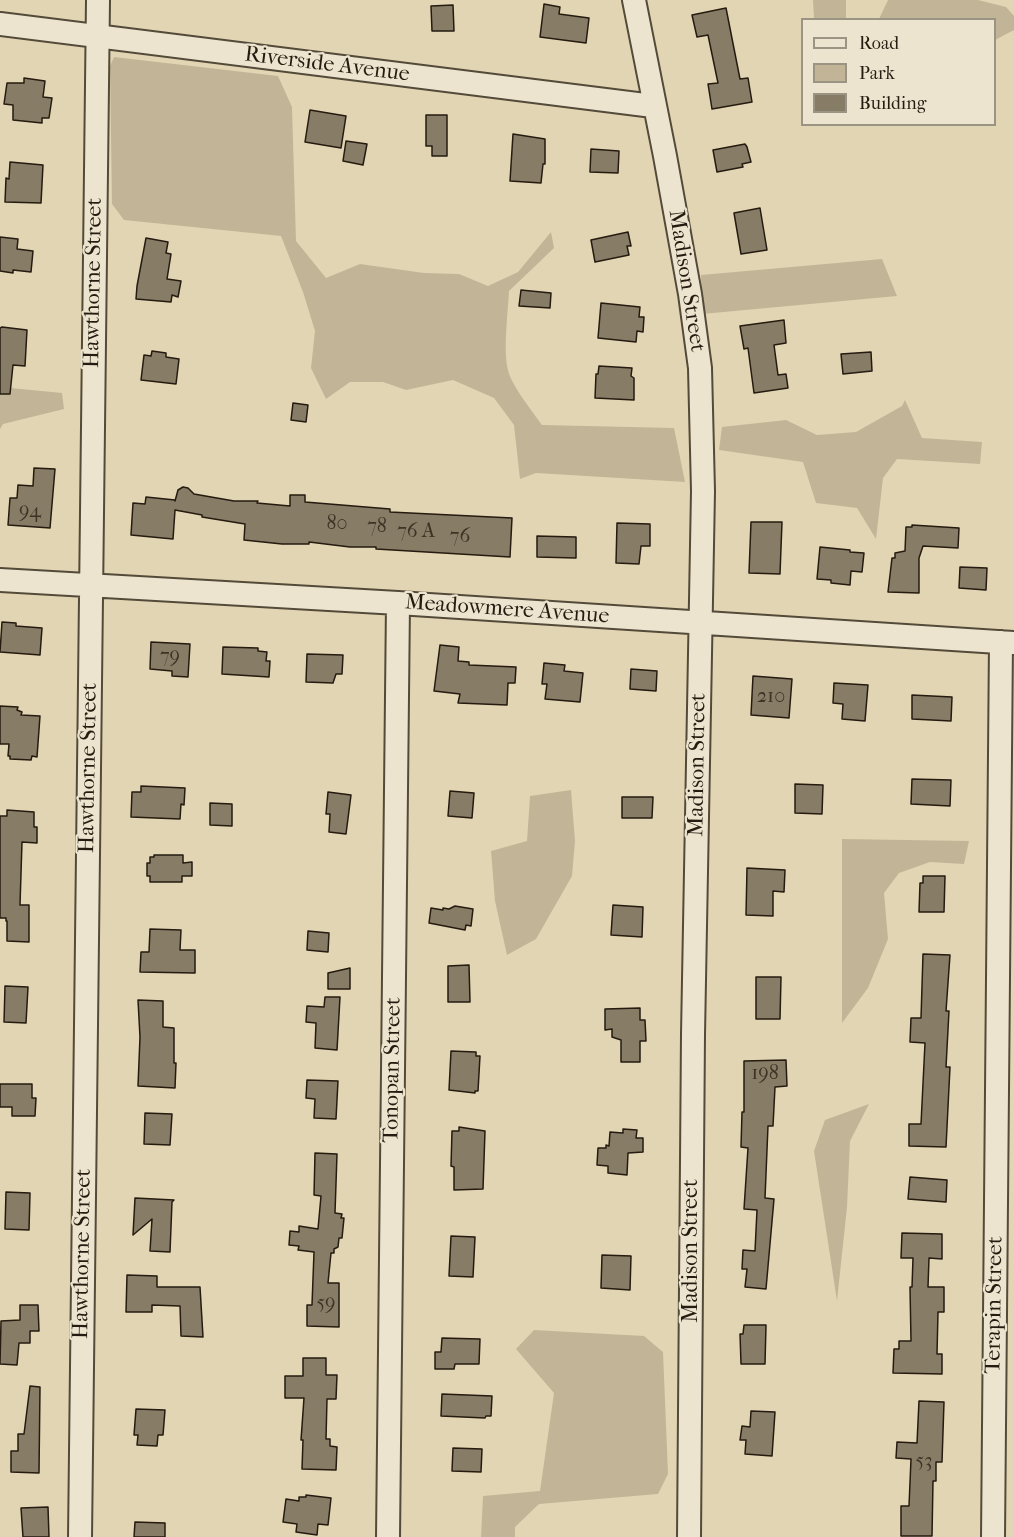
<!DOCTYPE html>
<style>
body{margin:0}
#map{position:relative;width:1014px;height:1537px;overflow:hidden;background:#e2d5b3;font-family:"IM FELL French Canon",serif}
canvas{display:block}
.legend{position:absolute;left:801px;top:18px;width:195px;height:108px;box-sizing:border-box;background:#ece4ce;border:2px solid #9c9482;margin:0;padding:8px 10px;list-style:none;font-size:18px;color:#251b10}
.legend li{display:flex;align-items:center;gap:12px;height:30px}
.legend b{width:30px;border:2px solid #9c9482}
</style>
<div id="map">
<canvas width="1014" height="1537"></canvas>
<ul class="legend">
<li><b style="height:8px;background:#ece4ce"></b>Road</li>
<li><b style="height:16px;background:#c2b597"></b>Park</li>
<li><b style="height:16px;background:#877c65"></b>Building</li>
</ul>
</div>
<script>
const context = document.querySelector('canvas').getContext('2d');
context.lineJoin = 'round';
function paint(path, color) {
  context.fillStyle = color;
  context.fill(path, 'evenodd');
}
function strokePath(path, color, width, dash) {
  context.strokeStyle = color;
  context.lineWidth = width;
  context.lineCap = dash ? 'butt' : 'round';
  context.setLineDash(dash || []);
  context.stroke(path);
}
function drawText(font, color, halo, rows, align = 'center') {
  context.font = font + ' "IM FELL French Canon",serif';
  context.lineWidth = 4.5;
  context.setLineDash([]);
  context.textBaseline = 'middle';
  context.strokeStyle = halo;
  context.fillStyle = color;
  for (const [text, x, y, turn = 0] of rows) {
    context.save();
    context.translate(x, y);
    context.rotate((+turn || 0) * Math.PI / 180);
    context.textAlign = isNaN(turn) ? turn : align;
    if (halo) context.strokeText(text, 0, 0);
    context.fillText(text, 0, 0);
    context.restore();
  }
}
paint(new Path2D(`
 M813,0h33v19h-32z
 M888,0h90l28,7 8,9v14l-19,10 -1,-20 -115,-1z
 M114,57l164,19 14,31 4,134 30,37 34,-14 64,9 35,1 29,12 30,-14 33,-40 3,16 -45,43c-1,21 -6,59 -1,79 3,15 25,42 34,55l132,3 11,54 -149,-9 -16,6 -6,-54 -20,-27 -41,-18 -47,10 -23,-8h-33l-24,17 -15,-31 4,-37 -12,-39 -22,-56 -157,-16 -12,-16 -2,-138z
 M882,259l15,37 -195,18 -1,-39z
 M0,387l62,6 2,16 -61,15 -3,5z
 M905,400l17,38 60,4 -2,22 -83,-5 -14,19 -7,61 -19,-31 -41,-5 -13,-41 -84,-12 3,-23 64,-7 31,15 39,-3 46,-26z
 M571,790l4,51 -3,35 -36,63 -29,16 -12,-54 -4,-50 36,-10 3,-45z
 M842,839l127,2 -5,23 -34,-2 -31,11 -15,20 4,46 -20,49 -26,35z
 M869,1104l-19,37 -3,66 -10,94 -23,-150 11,-31z
 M534,1330l110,6 19,16 5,122 -10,20 -119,10 -24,23v10h-34l2,-41 57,-5 14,-98 -38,-44z`), '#c2b597');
const building = new Path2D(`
 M544,4l16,3 -1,7 30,4 -3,25 -46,-6z
 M453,5l1,26h-22l-1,-25z
 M726,8l14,71 8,-1 4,24 -40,7 -4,-25 10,-1 -10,-48 -11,2 -5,-22z
 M24,78l21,3 -2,16 9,1 -3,20h-7v5l-29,-3v-15l-9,-1 3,-21h17z
 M310,110l36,6 -5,32 -36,-6z
 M426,115h21v41h-15v-10h-6z
 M513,134l32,5v25h-2l-2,19 -31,-2z
 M346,141l21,3 -4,21 -20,-4z
 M745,144l2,3 4,15 -9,2 1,3 -26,5 -4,-22z
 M591,149l28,2 -1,22 -28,-1z
 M10,162l33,3 -2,38 -36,-1 1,-24 3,1z
 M760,208l7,42 -26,4 -7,-41z
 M628,232l3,14h-4l2,9 -34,7 -4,-22z
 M0,237l18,2 -1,10 16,2 -2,21 -18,-2v3l-13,-2z
 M146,238l22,4 -2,11 5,1 -4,25 14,2 -3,16 -6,-2 -1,7 -35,-3 1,-13z
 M521,290l30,3 -1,15 -31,-2z
 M601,303l39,4 -1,10h5l-1,15 -6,-1 -1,11 -38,-4z
 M784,320l2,23 -12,2 4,30 8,-1 2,14 -34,5 -6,-45 -4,1 -4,-23z
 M2,327l25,3 -2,36 -12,-1 -3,29h-10v-66z
 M152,351l14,2v4l13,2 -3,25 -35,-4 3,-25 7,1z
 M871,352l1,19 -29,3 -2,-20z
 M599,366l33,2 -1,8 3,2v22l-39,-2 1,-24h2z
 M293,403l15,2 -2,17 -15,-2z
 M34,468l21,1 -5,59 -42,-3 2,-27h7l1,-13 15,1z
 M183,487l5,1 6,6 40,7h24l-1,2 33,3v-11h15v7l85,7v3l122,6 -2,39 -134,-8v-2h-26l-41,-5v2h-27l-38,-4 1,-16 -43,-7v-2l-27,-5 -2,29 -42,-4 2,-32 12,1 1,-7 29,3v1l3,-11z
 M751,522h31l-2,52 -31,-1z
 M617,523l33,1v22h-9l-2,18 -23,-1z
 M912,525l47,3 -1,20 -35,-2 -4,12v35l-31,-1 4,-34h3v-5l10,-2 1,-24h6z
 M537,536l39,1v21l-39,-1z
 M820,547l30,3v2l14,1 -2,19 -11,-1 -1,14 -19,-2v-3l-14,-1z
 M960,567l27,1 -1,22 -27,-2z
 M2,622l14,1v3l26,2 -2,27 -40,-3z
 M151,642l39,2 -2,33 -16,-1v-5l-22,-2z
 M440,645l19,2 -1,14 11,1v3l47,2 -1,16h-7l-1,22 -49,-2 2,-9 -26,-3z
 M223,647l35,1v3l9,1 -1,9h4l-1,16 -47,-3z
 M307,654l36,1 -1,19h-6l-3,9 -27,-1z
 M544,663l21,2 -1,6 19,2 -3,29 -35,-3 2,-15h-5z
 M631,669l26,2 -1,20 -26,-2z
 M753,676l39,3 -3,39 -38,-3z
 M834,683l34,2 -3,36 -23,-2 1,-15 -10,-1z
 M912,695l40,2 -1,24 -39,-2z
 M0,706l18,1 -1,3 5,2 -1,3 19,1 -3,41 -5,-1 -1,4 -21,-1v-3h-2l1,-12h-9z
 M912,779l39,1 -1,26 -39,-2z
 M795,784l28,1 -1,29 -27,-1z
 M141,786l44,2 -1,17 -3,-1 -1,15 -49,-2 1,-25h9z
 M450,791l24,2 -2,25 -24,-2z
 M328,792l23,3 -5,39 -17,-2 1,-18h-4z
 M622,797h31l-1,21h-30z
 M210,803l22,1v22l-22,-1z
 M7,810l27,2v15h3v16l-15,-1 -2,63h9v37l-22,-1v-20h-1v-3h-6v-102h7z
 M154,855h29v8l9,-1v14h-10v6h-32v-6h-3v-13h3v-6h4z
 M747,868l38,2 -1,22 -11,-1v25l-27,-1z
 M923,876h22l-1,36h-25l1,-29h3z
 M613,905l30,2 -1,30 -31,-2z
 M455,906l18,3 -2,17 -5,-1 -1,5 -36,-7 2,-15 12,2v-2l6,1z
 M150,929l31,1 -1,20h15v23l-55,-1 1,-20h8z
 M308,931l21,2 -1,19 -21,-2z
 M923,954l27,1 -4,56h3l-3,56h4l-4,80 -37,-1v-22h12l4,-81 -15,-1 1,-24h10z
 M469,965l1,37h-22v-36z
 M350,968v21h-22v-16z
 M756,977h25l-1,42h-24z
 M5,986l23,1 -2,36 -22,-1z
 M325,997h15l-3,53 -22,-2 1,-25 -10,-1 1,-16 17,1z
 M138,1000l25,1v26l11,1v35h2l-1,25 -37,-2 2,-49z
 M640,1008v12h5l1,21h-6v21h-19v-22l-9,-3v-8l-7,1v-21z
 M451,1051l25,1v4h4l-2,35h-3v2l-26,-3z
 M786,1060l1,26 -12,1 -2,39h-5l-3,72 9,1 -8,90 -21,-2 2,-18h-5l1,-19 12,1 2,-41 -13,-1 4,-61 -7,-1 1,-35h2v-51z
 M307,1080l31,1 -2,38 -22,-1 1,-19 -9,-1z
 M0,1084h32v14h4l-1,18h-23v-9h-12z
 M145,1113l27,1 -2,31 -26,-1z
 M459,1127l26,4 -2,58 -29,1v-23l-3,-1 1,-35h7z
 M623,1129l14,1 -1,8h7v14l-15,1 -1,22 -19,-2v-7l-11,-1 1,-17h8v-3l3,1 1,-14 13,1z
 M315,1153l22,1 -2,59 7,1 -1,4h3l-2,20h-3l-1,9 -4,2v4h-3l-3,30h11v44l-32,-1v-21h5l2,-53 -16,-2 1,-4 -10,-1 1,-14 9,1v-6l19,3 3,-33 -7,-1z
 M910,1177l37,3 -1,22 -38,-3z
 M6,1192l24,1 -1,37 -24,-1z
 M135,1198l39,2 -2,2 -2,50 -20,-1 2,-32 -19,16z
 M902,1233l40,1v25l-13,-1 -1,29h16v25h-6l-1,42h5v20l-49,-1 1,-24h5v-8h12l-1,-54h2l1,-29h-12z
 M451,1236l24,1 -2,40 -24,-1z
 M602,1255l29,1 -1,34 -29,-2z
 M127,1275l30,1v11h43l3,50 -22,-1 -1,-30 -28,-1v7h-26z
 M20,1305h18l1,26h-9v12h-11l-2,22 -17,-1 1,-43 19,-1z
 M744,1325h22l-1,39h-24l-1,-30h3z
 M442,1338l38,1 -1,25h-24l-1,5h-19v-17h6z
 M303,1358h23v17h11l-1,24h-9l-1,40h4v7l7,1 -1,23 -34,-1 1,-29h-2l3,-42h-19v-22h18z
 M30,1386l10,1 -1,86 -28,-1v-21h7v-17h6z
 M442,1394l50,2 -1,20h-5l-1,2 -44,-2z
 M919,1401l25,1 -2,60h-6v19h-3l-1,55h-31v-30h8l2,-47 -15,-1 1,-16 20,1z
 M136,1409l29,1 -2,25h-5l-1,11 -20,-1 1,-10h-4z
 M751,1411l24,1 -3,44 -27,-2 1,-14h-6l2,-14 8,1z
 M453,1448l29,1 -1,23 -29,-1z
 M306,1495l25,3 -3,27 -10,-1 -1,11 -21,-3 1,-8 -14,-2 3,-23 13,2v-4h7z
 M48,1507l1,30h-26l-2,-29z
 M135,1522l30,1v14h-31z`);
paint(building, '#877c65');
strokePath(building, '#251b10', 1.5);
const minor = new Path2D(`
 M634,0l31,156 25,138 10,74 3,123 -10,543 -4,503
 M0,24l653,82
 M0,580l398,23 616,40
 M80,1537l18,-1537
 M388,1537l10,-934
 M993,1537l8,-895`);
strokePath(minor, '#544a39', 26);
strokePath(minor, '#ece4ce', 22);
drawText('20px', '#3e3325', null, [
 ["94",30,512],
 ["80",337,524],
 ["78",377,527],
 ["76 A",416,532],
 ["76",460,537],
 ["79",170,657],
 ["210",771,697],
 ["198",765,1074],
 ["59",326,1304],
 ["53",924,1462]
]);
drawText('22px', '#251b10', '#ece4ce', [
 ["Riverside Avenue",327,65,7],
 ["Madison Street",686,281,81],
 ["Hawthorne Street",94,283,-89],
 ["Meadowmere Avenue",507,610,4],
 ["Madison Street",698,765,-89],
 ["Hawthorne Street",89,768,-89],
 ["Tonopan Street",393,1070,-89],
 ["Madison Street",692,1251,-90],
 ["Hawthorne Street",83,1254,-89],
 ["Terapin Street",995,1305,-89]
]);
</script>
